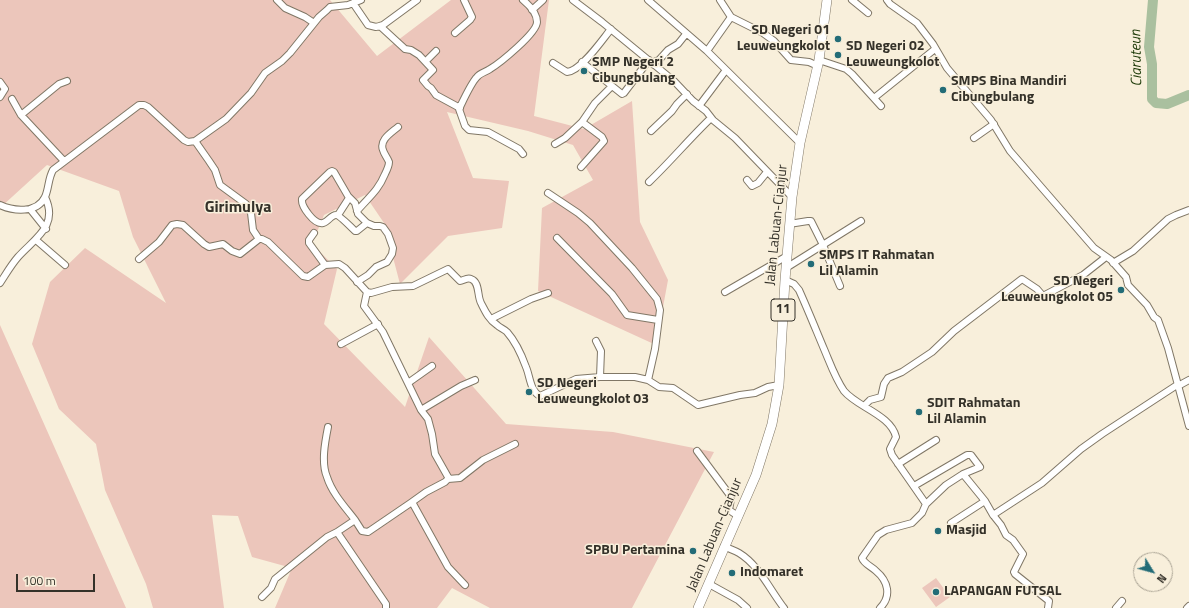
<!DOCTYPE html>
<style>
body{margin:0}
#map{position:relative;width:1189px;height:608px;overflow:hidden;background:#f8efdb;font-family:"Titillium Web",sans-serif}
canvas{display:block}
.north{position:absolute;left:1133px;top:552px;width:40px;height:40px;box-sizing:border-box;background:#f8efdb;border:1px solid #aaa394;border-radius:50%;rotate:127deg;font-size:11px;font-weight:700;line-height:16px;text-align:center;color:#343129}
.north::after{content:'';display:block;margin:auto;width:14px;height:18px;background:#236c77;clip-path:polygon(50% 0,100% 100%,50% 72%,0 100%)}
.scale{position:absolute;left:16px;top:574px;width:79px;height:18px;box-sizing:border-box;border:2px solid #343129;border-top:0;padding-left:5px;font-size:12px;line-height:14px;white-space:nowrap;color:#343129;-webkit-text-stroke:3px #f8efdb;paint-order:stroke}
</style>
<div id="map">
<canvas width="1189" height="608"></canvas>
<div class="north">N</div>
<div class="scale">100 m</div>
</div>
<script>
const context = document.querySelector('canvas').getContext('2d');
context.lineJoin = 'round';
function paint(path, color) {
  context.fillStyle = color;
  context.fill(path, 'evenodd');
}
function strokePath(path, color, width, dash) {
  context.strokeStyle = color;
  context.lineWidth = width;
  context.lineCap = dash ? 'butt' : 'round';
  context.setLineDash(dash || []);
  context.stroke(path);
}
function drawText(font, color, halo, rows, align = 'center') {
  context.font = font + ' "Titillium Web",sans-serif';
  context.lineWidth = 3;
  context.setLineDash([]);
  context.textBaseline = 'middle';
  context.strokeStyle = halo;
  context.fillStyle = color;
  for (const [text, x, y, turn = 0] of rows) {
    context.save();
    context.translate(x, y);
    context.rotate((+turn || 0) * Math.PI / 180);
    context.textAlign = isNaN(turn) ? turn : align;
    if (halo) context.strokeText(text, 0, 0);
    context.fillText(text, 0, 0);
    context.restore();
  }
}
paint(new Path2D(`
 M0,0h330l47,56 74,-56h98l-15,116 50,13 48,-28 8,121 28,58 -12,65 -118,-54 4,-83 51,-28 -20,-35 -45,-14 -81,-19 26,66 36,3 -7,47 -54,8 -48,48 -16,-61 -19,-28 -41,20 -12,29 25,25 -13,55 81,83 24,-70 77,87 107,8 101,20 -82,156h-142l-38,-20 -15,20h-162l17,-40 -40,-11 -14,-41 -26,-1 12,93h-71l-7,-24 -41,-94 -9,-46 -37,-35 -27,-65 18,-62 35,-34 81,55 -33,-66 -14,-46 -72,-26 -46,42 -1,-1z
 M0,325l126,283h-126z
 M936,578l14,19 -14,10 -14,-19z`), '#ecc6bb');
strokePath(new Path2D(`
 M1153,0l-4,47 3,17v35l4,4 11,1 22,-9`), '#aac09f', 10);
const minor = new Path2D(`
 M277,0l8,8 20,9 9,6
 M523,0c6,5 14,13 14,22 0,11 -37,41 -47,47 -4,3 -10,4 -13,8 -6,6 -14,24 -18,32l6,17 4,4 19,2 31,17 4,5
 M573,0l29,22 72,59 19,20 13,10 7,9 22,18 57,59
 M648,0l59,51 93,92
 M720,0l11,17 32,16 11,8 17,19 18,2 9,4
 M852,0l16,13
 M887,0l3,4 27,19 16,21 14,24 44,52 19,31 84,97 17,12 15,17 2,8 19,20 7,12 4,3 10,28 21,78
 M353,3l15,22 8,2 7,-2 34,-25
 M532,10l11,-10
 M380,26l25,23 6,1 8,5 14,15 -10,10 5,6 3,2 5,7 24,13
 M455,33l15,-13 2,-3 -8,-17
 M707,51l24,-34
 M819,60l27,9 6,5 29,32
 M426,61l10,-10
 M582,62l40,32 2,-1 25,-33
 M553,63l14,9c14,-1 35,-32 44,-43
 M654,65l2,-4 3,-1 9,-10 10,-6 8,-10
 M0,82l5,7 -5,8
 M874,98l61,-49
 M12,99l9,16 43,46
 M699,106l27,-36
 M21,115l38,-31 8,-3
 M651,131l21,-20 5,-7 10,-10
 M974,138l20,-14
 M195,141l14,20 6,9 5,15 26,19 5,9 2,17 6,9
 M555,144l10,-6 17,-16 13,-19 17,-17
 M581,167l23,-26 -2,-4 -20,-15
 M747,180l5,6 6,-3 9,-11
 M649,182c22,-21 41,-44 62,-64
 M548,193l30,20 12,10 42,45 25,31 3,11 -5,39 -7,31
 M0,205c13,6 37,9 45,-8 4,-9 3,-18 8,-27l86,-65h5l4,2 36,33 4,2 7,-1 31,-22 25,-26 14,-20 17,-12 8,-8 29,-36 8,-7 3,-3 18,-2 13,-5
 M30,209l16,20
 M357,211c12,-14 21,-20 28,-37 2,-4 4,-8 4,-12 -2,-5 -5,-8 -6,-12 -4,-10 8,-17 15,-23
 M338,215l11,-17
 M789,224l19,-3h3l12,24 17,41
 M314,233l-5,7v3l16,22
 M557,238l55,56 15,21 31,5
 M36,240l29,25
 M139,259l20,-17 13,-17 5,-1 6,1 21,19 5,3 14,-3 9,7 8,3 19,-15h3l6,3 35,34 5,1 17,-12 14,-1 6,4 22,24 4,1 21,-6 21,-1 35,-17 12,12c3,0 7,-4 11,-2 9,3 6,17 10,24 4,8 8,17 16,22 3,3 7,4 10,7 8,9 15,24 19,35 4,9 4,24 14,29l36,-17 24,-2h35l13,3 11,7 14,1 25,17 42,-10 15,-2 13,-6 11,-2
 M1113,263l20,-12 35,-32 8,-4 13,-5
 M786,268l75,-47
 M785,280l9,4 5,6c9,20 17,40 25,59 6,14 11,29 20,42 13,16 47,24 52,46l-6,12 2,6 34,49 20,-19 17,-11 22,27 8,14 8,10 5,10 7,5 10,14 -9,18 1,2 34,27 -1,7
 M357,282l11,-7 8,-8 11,-5 5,-8 1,-6 -5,-14 -5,-7 -3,-1h-6l-7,-3 -9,-9 -3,-11 -7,-7 -14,-24 -2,-1 -2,1 -28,27c-1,7 12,26 21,24 5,-1 8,-8 13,-8 3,0 16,13 19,16h2l10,-8
 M0,283c6,-9 11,-18 18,-26 17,-19 41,-31 27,-60
 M367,292l-3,14 19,26 38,78 7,9 4,15 3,20 13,23v2l-3,3 -19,10 -14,10 36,65 17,18
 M725,292l62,-36
 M491,319l40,-20 17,-6
 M596,341l5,10 -1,26
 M341,344l37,-20
 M408,383l24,-17
 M1178,386l11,-6
 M864,406l6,-6 11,-3 3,-13 4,-6 14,-6 30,-20 22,-21 68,-52 15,10 6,7 40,-21 23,-18
 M421,410l40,-24 14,-6
 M328,427c-3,15 -7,36 -1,50 5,16 18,30 28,43
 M697,451l32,43 2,5 -2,11 9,6
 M898,464l38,-24
 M448,479l12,-1 23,-18 32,-16
 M914,486l53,-31h4l9,12 -17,7
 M993,515l49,-32 39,-34 21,-15 75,-49
 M951,523l34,-22
 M337,532l49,72v4
 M724,546c5,3 10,4 15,7 20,12 31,37 45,55
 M709,584l29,16 9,8
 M262,597l9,-9 4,-9 52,-42 10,-5 18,-12 7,11 6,1 44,-30
 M880,608c12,-12 8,-27 -4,-37 -5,-5 -12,-7 -14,-13l16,-23 8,-5 26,-7 10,-10 4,-9
 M1116,608l6,-7
 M1187,608l2,-2`);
const highway = new Path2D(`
 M698,608l58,-133 16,-51 7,-39 6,-105 7,-83 8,-54 19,-83 8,-60`);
strokePath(minor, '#807766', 8);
strokePath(highway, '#807766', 10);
strokePath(minor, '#fff', 6);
strokePath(highway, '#fff', 9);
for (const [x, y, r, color] of [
 [838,39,4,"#236c77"],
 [838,55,4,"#236c77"],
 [584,71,4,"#236c77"],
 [943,90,4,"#236c77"],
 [811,264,4,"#236c77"],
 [1121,290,4,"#236c77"],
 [529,392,4,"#236c77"],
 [919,412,4,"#236c77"],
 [938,531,4,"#236c77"],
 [693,551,4,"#236c77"],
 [732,573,4,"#236c77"],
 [936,592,4,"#236c77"]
]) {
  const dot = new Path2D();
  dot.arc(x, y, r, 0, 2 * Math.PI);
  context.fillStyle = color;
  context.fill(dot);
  strokePath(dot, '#f8efdb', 1.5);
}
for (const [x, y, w] of [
 [783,310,24]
]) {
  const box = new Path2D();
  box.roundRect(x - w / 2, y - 11, w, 22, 3);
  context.fillStyle = '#f8efdb';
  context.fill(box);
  strokePath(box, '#343129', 1);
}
drawText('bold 13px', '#343129', null, [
 ["11",783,310]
]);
drawText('bold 14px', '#343129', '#f8efdb', [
 ["SD Negeri 01",830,31,"right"],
 ["Leuweungkolot",830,47,"right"],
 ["SD Negeri 02",846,47],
 ["Leuweungkolot",846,63],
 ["SMP Negeri 2",592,63],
 ["Cibungbulang",592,79],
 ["SMPS Bina Mandiri",951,82],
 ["Cibungbulang",951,98],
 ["SMPS IT Rahmatan",819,256],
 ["Lil Alamin",819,272],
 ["SD Negeri",1113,282,"right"],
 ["Leuweungkolot 05",1113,298,"right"],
 ["SD Negeri",537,384],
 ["Leuweungkolot 03",537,400],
 ["SDIT Rahmatan",927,404],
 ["Lil Alamin",927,420],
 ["Masjid",946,531],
 ["SPBU Pertamina",685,551,"right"],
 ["Indomaret",740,573],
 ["LAPANGAN FUTSAL",944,592]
], 'left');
drawText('14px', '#343129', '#f8efdb', [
 ["Jalan Labuan-Cianjur",777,225,-84],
 ["Jalan Labuan-Cianjur",715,535,-67]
]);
drawText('italic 15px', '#1c3907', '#f8efdb', [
 ["Ciaruteun",1137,58,-91]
]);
drawText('bold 16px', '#343129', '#f8efdb', [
 ["Girimulya",238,208]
]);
</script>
